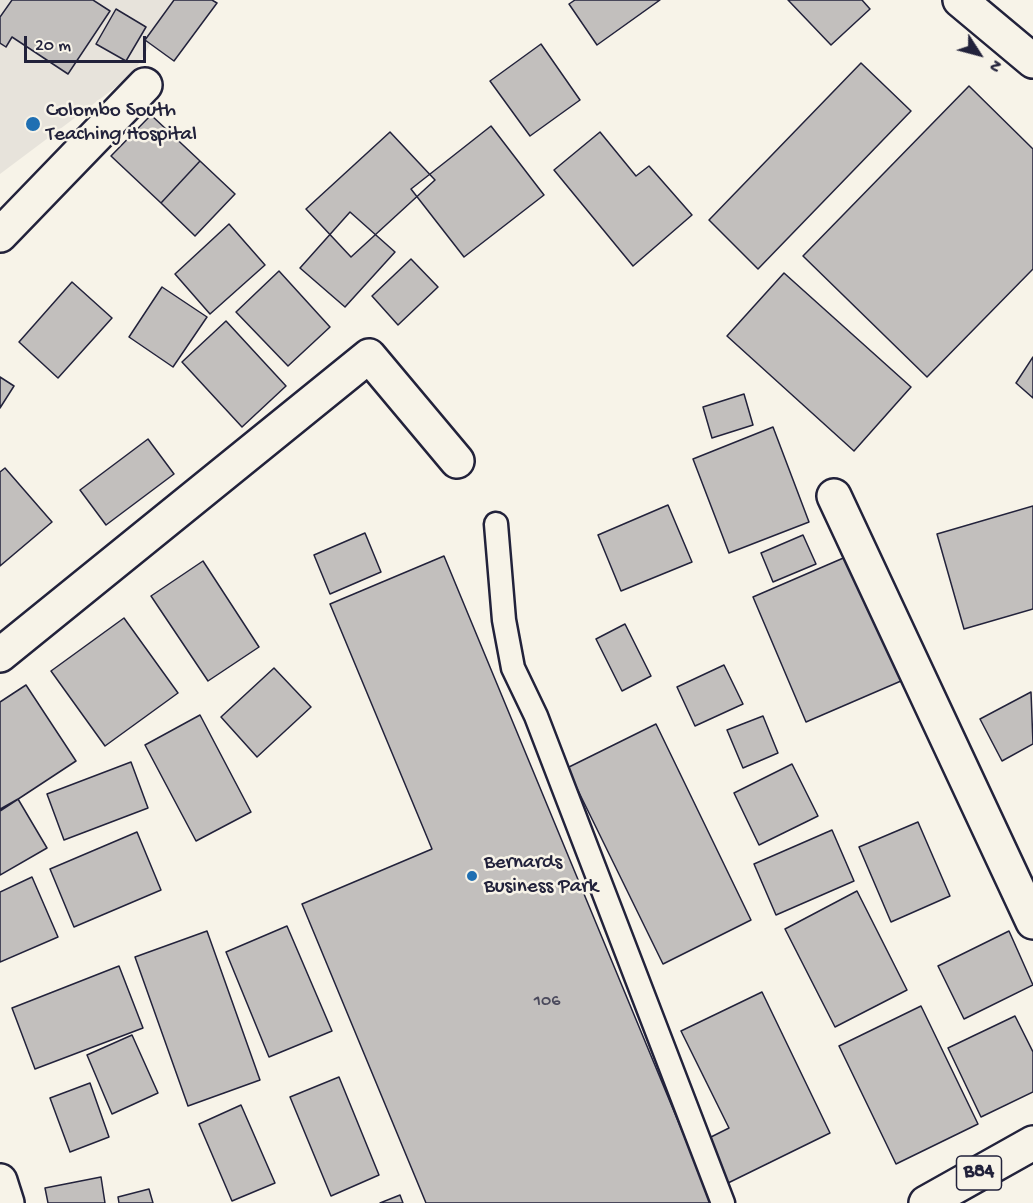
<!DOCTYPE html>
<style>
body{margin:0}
#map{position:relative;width:1033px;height:1203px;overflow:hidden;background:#f7f3e8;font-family:"Gochi Hand",sans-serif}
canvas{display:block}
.north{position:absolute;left:949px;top:24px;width:60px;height:60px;-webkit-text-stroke:4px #f7f3e8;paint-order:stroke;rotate:126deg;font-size:16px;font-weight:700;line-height:24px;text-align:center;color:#22223b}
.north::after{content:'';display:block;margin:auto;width:21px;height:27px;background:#22223b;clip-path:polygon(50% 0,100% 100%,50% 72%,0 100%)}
.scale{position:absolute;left:24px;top:36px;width:122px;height:27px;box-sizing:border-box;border:3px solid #22223b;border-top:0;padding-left:8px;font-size:18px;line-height:21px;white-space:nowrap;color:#22223b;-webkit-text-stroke:4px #f7f3e8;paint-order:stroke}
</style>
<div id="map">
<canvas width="1033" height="1203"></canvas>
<div class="north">N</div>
<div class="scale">20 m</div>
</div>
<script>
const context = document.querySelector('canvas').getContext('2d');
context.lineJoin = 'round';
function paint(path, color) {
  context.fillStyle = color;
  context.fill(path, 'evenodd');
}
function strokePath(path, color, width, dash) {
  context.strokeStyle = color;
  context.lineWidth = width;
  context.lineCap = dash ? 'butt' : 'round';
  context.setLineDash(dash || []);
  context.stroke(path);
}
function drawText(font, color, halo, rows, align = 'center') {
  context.font = font + ' "Gochi Hand",sans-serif';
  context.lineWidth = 5;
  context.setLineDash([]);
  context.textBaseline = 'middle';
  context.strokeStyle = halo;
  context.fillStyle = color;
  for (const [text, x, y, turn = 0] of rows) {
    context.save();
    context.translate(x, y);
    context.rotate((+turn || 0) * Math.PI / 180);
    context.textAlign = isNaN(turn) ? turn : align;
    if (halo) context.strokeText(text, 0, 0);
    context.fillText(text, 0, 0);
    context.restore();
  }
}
paint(new Path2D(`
 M0,0h177l-45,75 -132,99z`), '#e7e3db');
const building = new Path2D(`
 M12,0h81l17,11 -42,63 -56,-37 -6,10 -6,-4v-26z
 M174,0h38l5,3 -43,58 -29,-21z
 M575,0h85l-63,45 -28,-41z
 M788,0h74l8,9 -39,36z
 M116,9l30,18 -20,34 -30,-17z
 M541,44l39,56 -50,36 -40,-55z
 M861,63l50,48 -153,158 -49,-49z
 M969,86l64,63v120l-106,108 -124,-121z
 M151,115l49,46 -39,42 -50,-47z
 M491,126l53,69 -80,62 -53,-68z
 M390,132l45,48 -84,77 -45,-48z
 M600,132l36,44 13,-10 43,49 -59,51 -79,-96z
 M200,161l35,33 -40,42 -34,-33z
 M350,212l45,40 -50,55 -45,-39z
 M229,224l36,41 -55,49 -35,-40z
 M411,259l27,28 -40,38 -26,-29z
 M279,271l51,56 -42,39 -52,-54z
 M784,273l127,114 -57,64 -127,-115z
 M72,282l40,36 -54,60 -39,-36z
 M162,287l45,30 -34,50 -44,-30z
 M226,321l60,65 -44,41 -60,-65z
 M1033,357v41l-17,-15z
 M0,377l14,9 -14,22z
 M744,394l9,31 -41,13 -9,-31z
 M773,427l36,95 -80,31 -36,-94z
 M148,439l26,35 -68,51 -26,-35z
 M5,468l47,54 -52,44v-94z
 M668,505l24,57 -71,29 -23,-56z
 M1033,506v103l-69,20 -27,-95z
 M365,533l16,39 -51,22 -16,-39z
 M803,535l13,29 -43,18 -12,-29z
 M444,556l268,647h-286l-124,-299 130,-55 -102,-245z
 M848,556l53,125 -95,41 -53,-125z
 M203,561l56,86 -51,34 -57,-85z
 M124,618l54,75 -73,53 -54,-75z
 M625,624l26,52 -29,15 -26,-52z
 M724,665l19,39 -48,22 -18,-39z
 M274,668l37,39 -54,50 -36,-40z
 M26,685l50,76 -76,50v-109z
 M1031,692l2,52 -31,17 -22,-42z
 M200,715l51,97 -55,29 -51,-96z
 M763,716l15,37 -35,15 -16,-38z
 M656,724l95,196 -88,44 -96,-196z
 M131,762l17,46 -84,32 -17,-46z
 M792,764l26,52 -59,29 -25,-52z
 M18,799l29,49 -47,27v-66z
 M918,822l32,74 -59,26 -32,-75z
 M832,830l22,51 -78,34 -22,-51z
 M137,832l24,58 -87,37 -24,-58z
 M32,877l26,60 -58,25v-70z
 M857,891l50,99 -72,37 -50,-98z
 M287,926l45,105 -63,26 -43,-105z
 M207,931l53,149 -72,26 -53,-149z
 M1009,931l24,54 -69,34 -26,-53z
 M119,966l24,62 -108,41 -23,-61z
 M762,992l68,141 -104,51 -21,-44 24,-12 -48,-97z
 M921,1006l57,118 -82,40 -57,-118z
 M1015,1016l18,36v40l-52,25 -33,-69z
 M132,1035l26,58 -46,21 -25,-59z
 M339,1077l40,98 -48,21 -41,-99z
 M90,1083l19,54 -39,15 -20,-54z
 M241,1105l34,78 -43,18 -33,-77z
 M101,1177l4,26h-57l-3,-15z
 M149,1189l4,14h-34l-1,-6z
 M400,1195l3,8h-23z`);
paint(building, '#c2bfbd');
strokePath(building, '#22223b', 1.5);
const service = new Path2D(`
 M496,524l8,96 9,48 23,48 187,487`);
const minor = new Path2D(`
 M960,0l73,61
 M0,235l145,-150
 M834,496l199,426
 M0,655l369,-299 88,105`);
const tertiary = new Path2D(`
 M0,1181l7,22`);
const primary = new Path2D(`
 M926,1203l107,-60`);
strokePath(service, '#22223b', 27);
strokePath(minor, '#22223b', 38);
strokePath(tertiary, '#22223b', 38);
strokePath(primary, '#22223b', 38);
strokePath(service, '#f7f3e8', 22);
strokePath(minor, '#f7f3e8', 33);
strokePath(tertiary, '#f7f3e8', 33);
strokePath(primary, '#f7f3e8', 33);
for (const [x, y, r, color] of [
 [33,124,8,"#1f6fb2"],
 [472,876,6,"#1f6fb2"]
]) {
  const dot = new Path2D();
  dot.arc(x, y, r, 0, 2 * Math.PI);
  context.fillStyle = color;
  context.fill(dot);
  strokePath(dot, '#f7f3e8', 2);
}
drawText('18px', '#4a495c', null, [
 ["106",547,1002]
]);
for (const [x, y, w] of [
 [979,1173,45]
]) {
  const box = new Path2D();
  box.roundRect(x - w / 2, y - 17, w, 34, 4.5);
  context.fillStyle = '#f7f3e8';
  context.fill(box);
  strokePath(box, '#22223b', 1.5);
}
drawText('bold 20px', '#22223b', null, [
 ["B84",979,1173]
]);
drawText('21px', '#22223b', '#f7f3e8', [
 ["Colombo South",46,112],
 ["Teaching Hospital",46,136],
 ["Bernards",484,864],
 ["Business Park",484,888]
], 'left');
</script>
